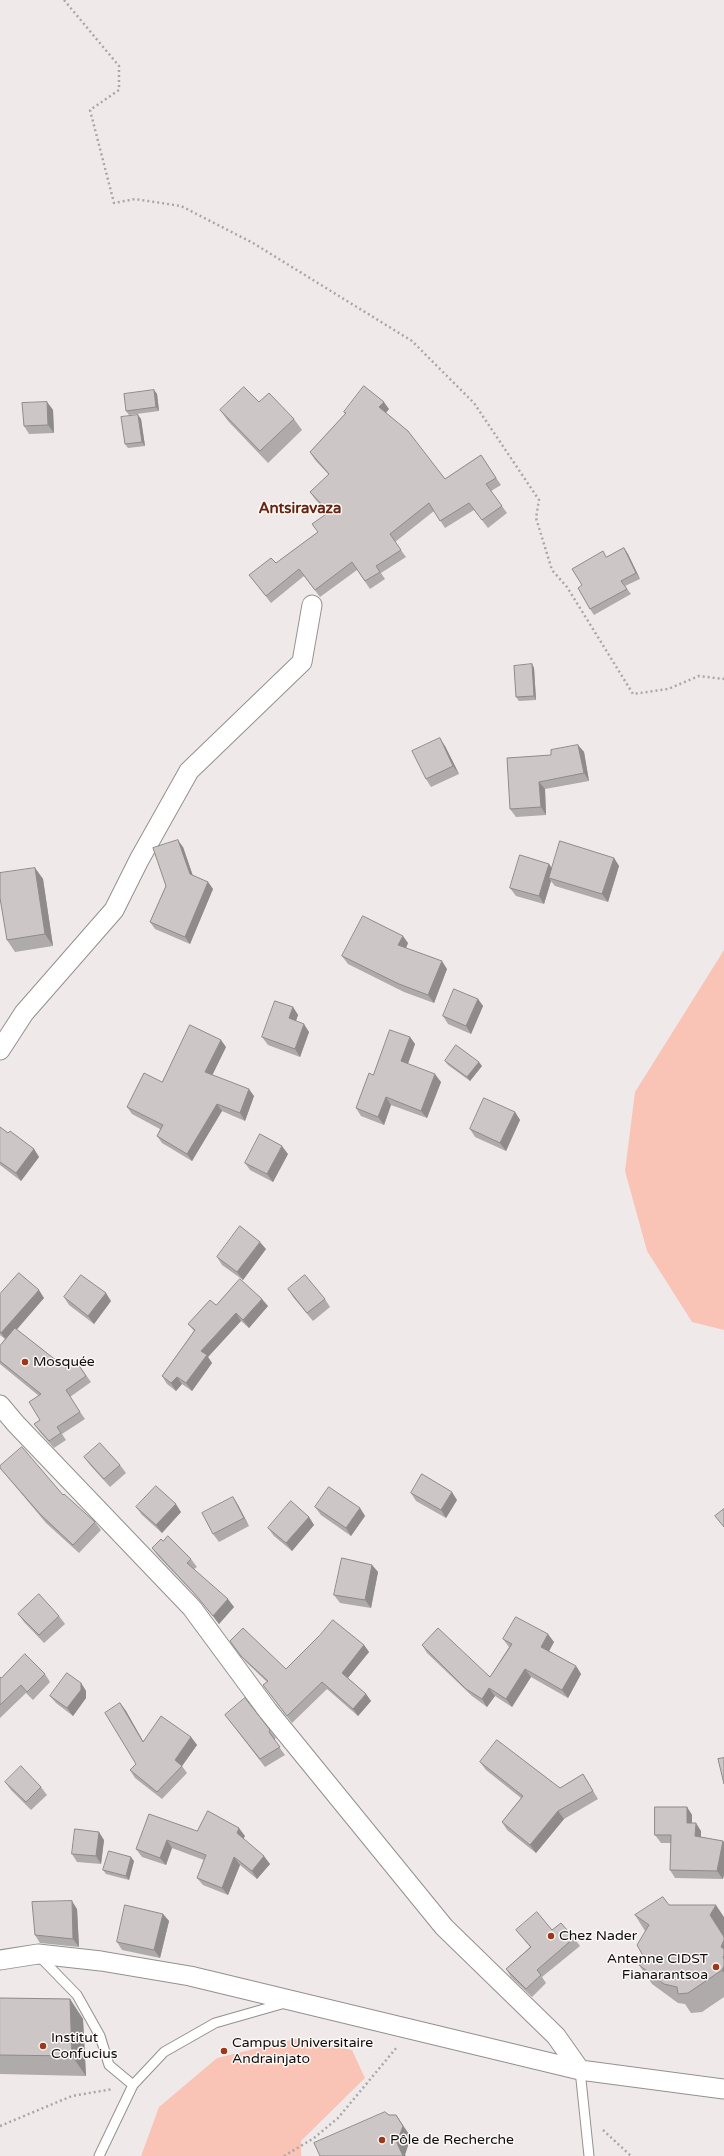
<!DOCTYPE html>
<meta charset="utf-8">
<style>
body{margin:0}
canvas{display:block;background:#efeae9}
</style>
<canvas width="724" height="2156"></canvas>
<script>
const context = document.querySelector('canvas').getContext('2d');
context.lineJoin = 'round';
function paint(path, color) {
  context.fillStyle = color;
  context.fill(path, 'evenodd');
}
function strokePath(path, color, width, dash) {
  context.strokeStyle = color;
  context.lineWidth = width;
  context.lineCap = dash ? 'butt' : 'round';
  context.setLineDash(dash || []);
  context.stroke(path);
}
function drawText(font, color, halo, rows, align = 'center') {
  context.font = font + ' "Varela Round",sans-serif';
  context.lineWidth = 3;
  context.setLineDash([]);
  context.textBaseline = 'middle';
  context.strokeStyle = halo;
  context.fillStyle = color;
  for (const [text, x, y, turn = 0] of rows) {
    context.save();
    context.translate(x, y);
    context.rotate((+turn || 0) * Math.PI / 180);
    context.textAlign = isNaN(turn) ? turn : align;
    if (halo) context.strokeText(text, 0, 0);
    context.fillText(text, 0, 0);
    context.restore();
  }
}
paint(new Path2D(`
 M724,950v380l-32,-8 -45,-71 -22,-80 10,-79z
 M295,2039l57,11 13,28 -64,63v15h-160l18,-49 58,-49z`), '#f9c4b6');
const service = new Path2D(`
 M39,1956l38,39 23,41 9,29 24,20
 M580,2070l9,86
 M99,2156l34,-71 31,-33 51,-29 70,-20`);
const minor = new Path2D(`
 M0,1050l24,-37 90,-103 25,-50 50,-89 113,-109 10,-57
 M0,1405l16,19 176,184 76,103 176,216 112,109 24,34
 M0,1960l38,-6 63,7 89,15 390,94 144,19`);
strokePath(service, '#95908f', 11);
strokePath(minor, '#95908f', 21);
strokePath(new Path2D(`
 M64,0l55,66v24l-29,20 24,93 21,-4 46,7 72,37 159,98 62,62 65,97 -3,18 16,52 15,17 66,107 35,-5 31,-13 25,3
 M0,2126l72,-30 41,-7
 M603,2130l28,26
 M284,2156l30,-18 24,-20 59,-71`), '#aba7a6', 2.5, [2, 3]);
strokePath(service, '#fff', 9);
strokePath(minor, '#fff', 19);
paint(new Path2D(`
 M154,390l3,4 2,17 -30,4 -3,-4z
 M47,402l6,8 1,23 -25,1 -5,-8z
 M259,402l35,17 8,11 -34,33 -40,-42 -8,-11z
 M389,409l-3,4 59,66 36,-24 20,30 -10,6 16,22 -19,15 -14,-18 -29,18 -11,-17 -39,31 11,15 -25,16 4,6 -15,10 -13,-19 -37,27 -16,-21 -33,27 -22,-28 27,-12 42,-31 10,-19 -13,-14 -5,-7 19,-17 -14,-15 -5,-8 35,-38 -1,-2z
 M138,415l3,4 4,27 -17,2 -3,-4z
 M624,548l4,6 12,25 -15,7 6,8 -37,21 -4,-6 -8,-24 25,-28z
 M532,664l2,4 2,32 -17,1 -3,-4z
 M578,745l6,7 5,29 -44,8 1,26 -30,2 -6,-8 41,-54z
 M445,746l14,28 -28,13 -5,-8z
 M183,847l10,29 15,6 5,7 -23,55 -35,-15 -5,-7z
 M614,858l5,8 -11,36 -53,-16 -4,-5 -7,23 -28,-8 -6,-8 39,-24 3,5z
 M35,868l8,11 10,67 -38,6 -8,-12z
 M408,943l-2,5 41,21 -13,34 -30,-11 -56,-28 -6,-8z
 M478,999l5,7 -12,28 -23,-10 -5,-8z
 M293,1007l5,8 -2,6 13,11 -9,25 -32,-12 -6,-8z
 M410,1037l5,7 -7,20 33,18 -14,36 -36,-13 -7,20 -23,-9 -5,-8 17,-33z
 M226,1047l-14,28 42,21 -9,25 -23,-10 -30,50 -30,-18 -5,-7 3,-7 -28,-15 -5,-7 35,-25z
 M445,1061l37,5 -12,15 -22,-16z
 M515,1112l5,8 -14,31 -31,-14 -5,-8z
 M0,1127l8,6 26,16 5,8 -18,24 -21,-16z
 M288,1154l-15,28 -23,-12 -5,-7z
 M266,1249l-23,31 -21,-15 -5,-8z
 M288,1289l37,10 5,8 -17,14 -20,-24z
 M0,1294l44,4 -28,31 50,39 10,-7 15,21 -21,15 15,22 -23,15 4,6 -12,8 -15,-17 -5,-7 6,-4 -1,-24 -39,-32v-18l5,-7 -5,-4z
 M64,1297l47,4 -17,23 -25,-19z
 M216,1305l52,1 -19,22 -8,-7 -33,36 4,6 -20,28 -10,-7 -6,7 -9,-7 -5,-8 32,-45 -6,-7z
 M84,1457l36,8 6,8 -16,14 -20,-22z
 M0,1468l63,27 32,27 6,8 -22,23 -33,-30 -41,-49z
 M411,1493l46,7 -11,18 -30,-17z
 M233,1497l5,8 11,21 -30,16 -6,-8z
 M136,1507l45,5 -19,21 -20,-18z
 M315,1507l45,1 5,8 -14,20 -30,-21z
 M309,1517l5,8 -22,26 -18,-15 -6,-8z
 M163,1541l28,18 6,8 -3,2 40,38 -15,17 -19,-24 -42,-44 -6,-8z
 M372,1565l6,7 -7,36 -31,-5 -6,-8z
 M18,1614l41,2 6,8 -21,19 -20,-21z
 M503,1639l51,3 -5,9 27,15 5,8 -13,24 -37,-21 -19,30 -17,-11 -8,11 -15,-11 -45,-43 -5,-8 68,32 19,-30z
 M230,1641l56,28 78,-24 5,7 -21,26 18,16 5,7 -13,15 -31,-27 -35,34 -29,-38 4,-3 -21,-20z
 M45,1674l5,8 -17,18 -7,-7 -26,25v-41l1,1z
 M81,1683l5,8v7l-13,18 -17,-13 -6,-7z
 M120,1703l6,8 17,30 48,-4 6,8 -15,21 5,7 -25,26 -27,-21 -5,-8 6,-6z
 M225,1715l45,15 6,8 -2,2 11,15 -20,12z
 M480,1762l80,26 23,-14 15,25 -34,20 -28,34 -29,-23 -5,-8 19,-24 -35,-28z
 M5,1782l36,5 6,8 -16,15 -20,-20z
 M687,1807l5,8v8l9,8v6l22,4 1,1v32l-1,5 -48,-1 -5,-8 1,-27h-10l-6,-8z
 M197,1831l48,5 -2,3 27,25 -13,15 -17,-14 -12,30 -25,-10 -6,-7 7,-18 -32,-12 -6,17 -24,-8 -6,-8z
 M104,1840l-3,24 -24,-2 -5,-8z
 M134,1861l-5,19 -23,-6 -3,-4z
 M669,1905l55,29v63l-22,15 -11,1 -6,-9 -7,-1 -26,-19 -13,-19 7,-4 -1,-30 -10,-16z
 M77,1909l2,38 -39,-4 -5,-8z
 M163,1914l6,7 -9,37 -38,-8 -5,-8z
 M516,1930h36l22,8 6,8 -38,31 4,6 -14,14 -21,-20 -5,-8 24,-22z
 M0,1998l70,1 13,20 3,57 -86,-2z`), '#afabaa');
paint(new Path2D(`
 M154,390l3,4 2,17 -3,-4z
 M47,402l6,8 1,23 -6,-8z
 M384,402l5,7 -5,6 -5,-8z
 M138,415l3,4 4,27 -3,-4z
 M624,548l4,6 12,25 -4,-6z
 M532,664l2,4 2,32 -2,-4z
 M440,738l5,8 14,28 -6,-8z
 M578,745l6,7 5,29 -5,-8z
 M539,782l6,7 1,26 -5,-8z
 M178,840l5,7 12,35 -5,-8z
 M614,858l5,8 -11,36 -6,-8z
 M549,864l5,7 -5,7 2,3 -7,23 -5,-8z
 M35,868l8,11 10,67 -8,-12z
 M208,882l5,7 -23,55 -5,-7z
 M403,936l5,7 -4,10 -6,-8z
 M442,961l5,8 -13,34 -6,-8z
 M478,999l5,7 -12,28 -5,-8z
 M293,1007l5,8 -4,11 -5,-8z
 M304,1024l5,8 -9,25 -5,-8z
 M410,1037l5,7 -9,25 -5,-8z
 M221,1040l5,7 -16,33 -5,-8z
 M479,1062l3,4 -12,15 -3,-4z
 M435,1074l6,8 -14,36 -6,-7z
 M249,1089l5,7 -9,25 -5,-8z
 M386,1097l5,8 -7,20 -6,-8z
 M217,1104l5,7 -30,50 -5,-7z
 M515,1112l5,8 -14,31 -6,-8z
 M282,1146l6,8 -15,28 -6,-8z
 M34,1149l5,8 -18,24 -5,-8z
 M260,1242l6,7 -23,31 -6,-8z
 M39,1290l5,8 -37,43 -6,-8z
 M106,1293l5,8 -17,23 -6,-8z
 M262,1299l6,7 -19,22 -6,-8z
 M236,1313l5,8 -33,36 4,6 -20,28 -6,-8 15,-32z
 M177,1377l5,7 -6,7 -5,-8z
 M452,1492l5,8 -11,18 -5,-8z
 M233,1497l5,8 11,21 -5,-8z
 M176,1504l5,8 -19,21 -6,-8z
 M360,1508l5,8 -14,20 -5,-8z
 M309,1517l5,8 -22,26 -6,-8z
 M372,1565l6,7 -7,36 -6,-8z
 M228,1599l6,8 -15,17 -6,-8z
 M548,1634l6,8 -7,13 -6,-8z
 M364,1645l5,7 -23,28 -4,-7z
 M576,1666l5,8 -13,24 -6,-8z
 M525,1669l6,8 -19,30 -6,-8z
 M81,1683l5,8v7l-13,18 -6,-8z
 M489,1688l6,8 -8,11 -5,-8z
 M366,1694l5,7 -13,15 -5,-7z
 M120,1703l6,8 22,39 -5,-8z
 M191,1737l6,8 -15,21 -7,-6z
 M687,1807l5,8v16l-5,-8z
 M558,1811l6,8 -28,34 -6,-8z
 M696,1823l5,8v13l-6,-8z
 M239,1828l6,8 -3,5 -5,-8z
 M99,1832l5,8 -3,24 -5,-8z
 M167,1840l5,8 -6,17 -6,-7z
 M723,1841l1,1v32l-1,5 -6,-8z
 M264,1856l6,8 -13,15 -5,-8z
 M131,1857l3,4 -5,19 -3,-4z
 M234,1857l6,8 -12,30 -6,-7z
 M72,1901l5,8 2,38 -6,-8z
 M716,1905l8,12v20l-14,-22z
 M163,1914l6,7 -9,37 -6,-8z
 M724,1940v11l-3,-4z
 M724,1966v7l-2,-3z
 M70,1999l13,20 3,57 -14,-20z
 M396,2115l15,22 -6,18 1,1h-3l-6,-13z`), '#8f8b8b');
const building = new Path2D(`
 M364,386l20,16 -5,5 29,24 37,48 36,-24 15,23 -10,6 16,22 -20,14 -13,-17 -29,18 -11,-18 -39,31 11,16 -25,16 4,6 -15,9 -13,-19 -37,28 -16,-21 -33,27 -17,-21 22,-17 5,5 42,-31 -6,-8 17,-12 -19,-20 19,-18 -19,-22 36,-39 -2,-1z
 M244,387l15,15 10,-9 25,26 -34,32 -40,-41z
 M154,390l2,17 -30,4 -2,-17z
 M47,402l1,23 -24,1 -2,-23z
 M138,415l4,27 -17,2 -4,-27z
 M624,548l12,25 -15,8 6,8 -37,20 -12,-21 4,-3 -10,-16 31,-18 3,6z
 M532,664l2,32 -18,1 -2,-31z
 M440,738l13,28 -27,13 -14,-28z
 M578,745l6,28 -45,9 2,25 -31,2 -3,-51 44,-3v-5z
 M178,840l12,34 18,8 -23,55 -35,-15 16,-36 -13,-38z
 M560,841l54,17 -12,36 -53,-16z
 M520,855l29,9 -10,32 -29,-8z
 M35,868l10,66 -38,6 -7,-42v-25z
 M363,916l40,20 -5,9 44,16 -14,34 -29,-11 -57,-28z
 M454,989l24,10 -12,27 -23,-10z
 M275,1001l18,6 -4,11 15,6 -9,25 -33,-12z
 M190,1025l31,15 -16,32 44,17 -9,24 -23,-9 -30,50 -30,-18 6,-11 -36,-18 17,-34 18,9z
 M390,1030l20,7 -9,24 34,13 -14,37 -35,-14 -8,20 -22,-9 13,-35 4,2z
 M456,1045l23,17 -12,15 -22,-16z
 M484,1098l31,14 -15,31 -30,-14z
 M0,1127l8,6 2,-2 24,18 -18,24 -16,-11z
 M260,1134l22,12 -15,28 -22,-11z
 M240,1226l20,16 -23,30 -20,-15z
 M19,1273l20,17 -38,43 -1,-1v-38z
 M81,1275l25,18 -18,23 -24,-19z
 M305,1275l20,24 -18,14 -19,-24z
 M240,1279l22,20 -19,21 -7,-7 -35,38 6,4 -21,28 -9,-6 -6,6 -9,-7 33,-46 -7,-6 22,-24 6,5z
 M15,1328l51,40 10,-7 10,15 -20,14 14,22 -23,15 4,6 -12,8 -15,-17 6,-4 -11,-18 12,-8 -41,-33v-15z
 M100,1443l20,22 -16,14 -20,-22z
 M22,1447l41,48 1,-1 31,28 -22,23 -32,-30 -41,-47v-2z
 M422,1474l30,18 -11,18 -30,-17z
 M156,1486l20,18 -20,21 -20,-18z
 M329,1487l31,21 -14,20 -31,-21z
 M233,1497l11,21 -31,16 -11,-21z
 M291,1501l18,16 -23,26 -18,-15z
 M724,1509v18l-9,-11z
 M168,1536l23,23 -4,4 41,36 -15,17 -19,-23 -42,-45 9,-9 2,2z
 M342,1558l30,7 -7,35 -31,-5z
 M39,1594l20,22 -20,19 -21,-21z
 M516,1617l32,17 -7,13 35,19 -14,24 -37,-21 -19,30 -17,-11 -7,11 -16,-10 -44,-44 16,-17 52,49 22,-33 -9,-5z
 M333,1620l31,25 -22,28 24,21 -13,15 -31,-27 -35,34 -24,-31 5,-4 -27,-25 -11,-15 13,-13 43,41 34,-34z
 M25,1654l20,20 -18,18 -6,-7 -21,20v-28l1,1z
 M67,1673l14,10v7l-14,18 -17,-12z
 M245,1698l25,32 -1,2 11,15 -20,12 -35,-44z
 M120,1703l23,39 18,-26 30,21 -16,23 7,6 -25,26 -27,-22 6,-6 -31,-51z
 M497,1740l63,48 23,-14 10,17 -35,20 -28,34 -28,-23 21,-26 -43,-34z
 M724,1758v26l-6,-25z
 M21,1766l20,21 -15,15 -21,-20z
 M655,1807h32v16h9l-1,13 28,5 -6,30 -47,-1 1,-35h-16z
 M208,1811l31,17 -2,5 27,23 -12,15 -18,-14 -12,31 -25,-10 9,-23 -39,-15 -7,18 -24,-9 13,-35 48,17z
 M75,1829l24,3 -3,24 -24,-2z
 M109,1851l22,6 -5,19 -23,-6z
 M663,1897l6,8h47l-6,10 14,22v3l-3,7 3,2v6l-1,3 1,1v7l-2,4 -34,23 -10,1 -1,-7 -13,-3 -25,-19 7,-4 -9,-16 12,-20 -14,-10z
 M72,1901l1,38 -38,-4 -3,-33z
 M125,1905l38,9 -9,36 -37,-8z
 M537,1912l15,18 9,-7 13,15 -37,32 4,5 -15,14 -20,-20 25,-22 -15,-17z
 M0,1998l70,1 2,57 -72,-1z
 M385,2112l4,3h7l7,11 -6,17 6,13h-83l-6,-13z`);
paint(building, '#ccc7c6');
strokePath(building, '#8f8b8b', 1);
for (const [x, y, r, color] of [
 [25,1362,4,"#9f3819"],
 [551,1936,4,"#9f3819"],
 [716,1967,4,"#9f3819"],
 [43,2046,4,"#9f3819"],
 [224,2051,4,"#9f3819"],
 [382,2140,4,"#9f3819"]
]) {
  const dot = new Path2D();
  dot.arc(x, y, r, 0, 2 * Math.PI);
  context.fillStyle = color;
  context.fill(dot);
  strokePath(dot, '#fcf8f6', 1.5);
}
drawText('14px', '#0f0e0d', '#fcf8f6', [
 ["Mosquée",33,1362],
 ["Chez Nader",559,1936],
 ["Antenne CIDST",708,1959,"right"],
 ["Fianarantsoa",708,1975,"right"],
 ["Institut",51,2038],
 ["Confucius",51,2054],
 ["Campus Universitaire",232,2043],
 ["Andrainjato",232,2059],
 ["Pôle de Recherche",390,2140]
], 'left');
drawText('bold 15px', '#652311', '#fcf8f6', [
 ["Antsiravaza",300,509]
]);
</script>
